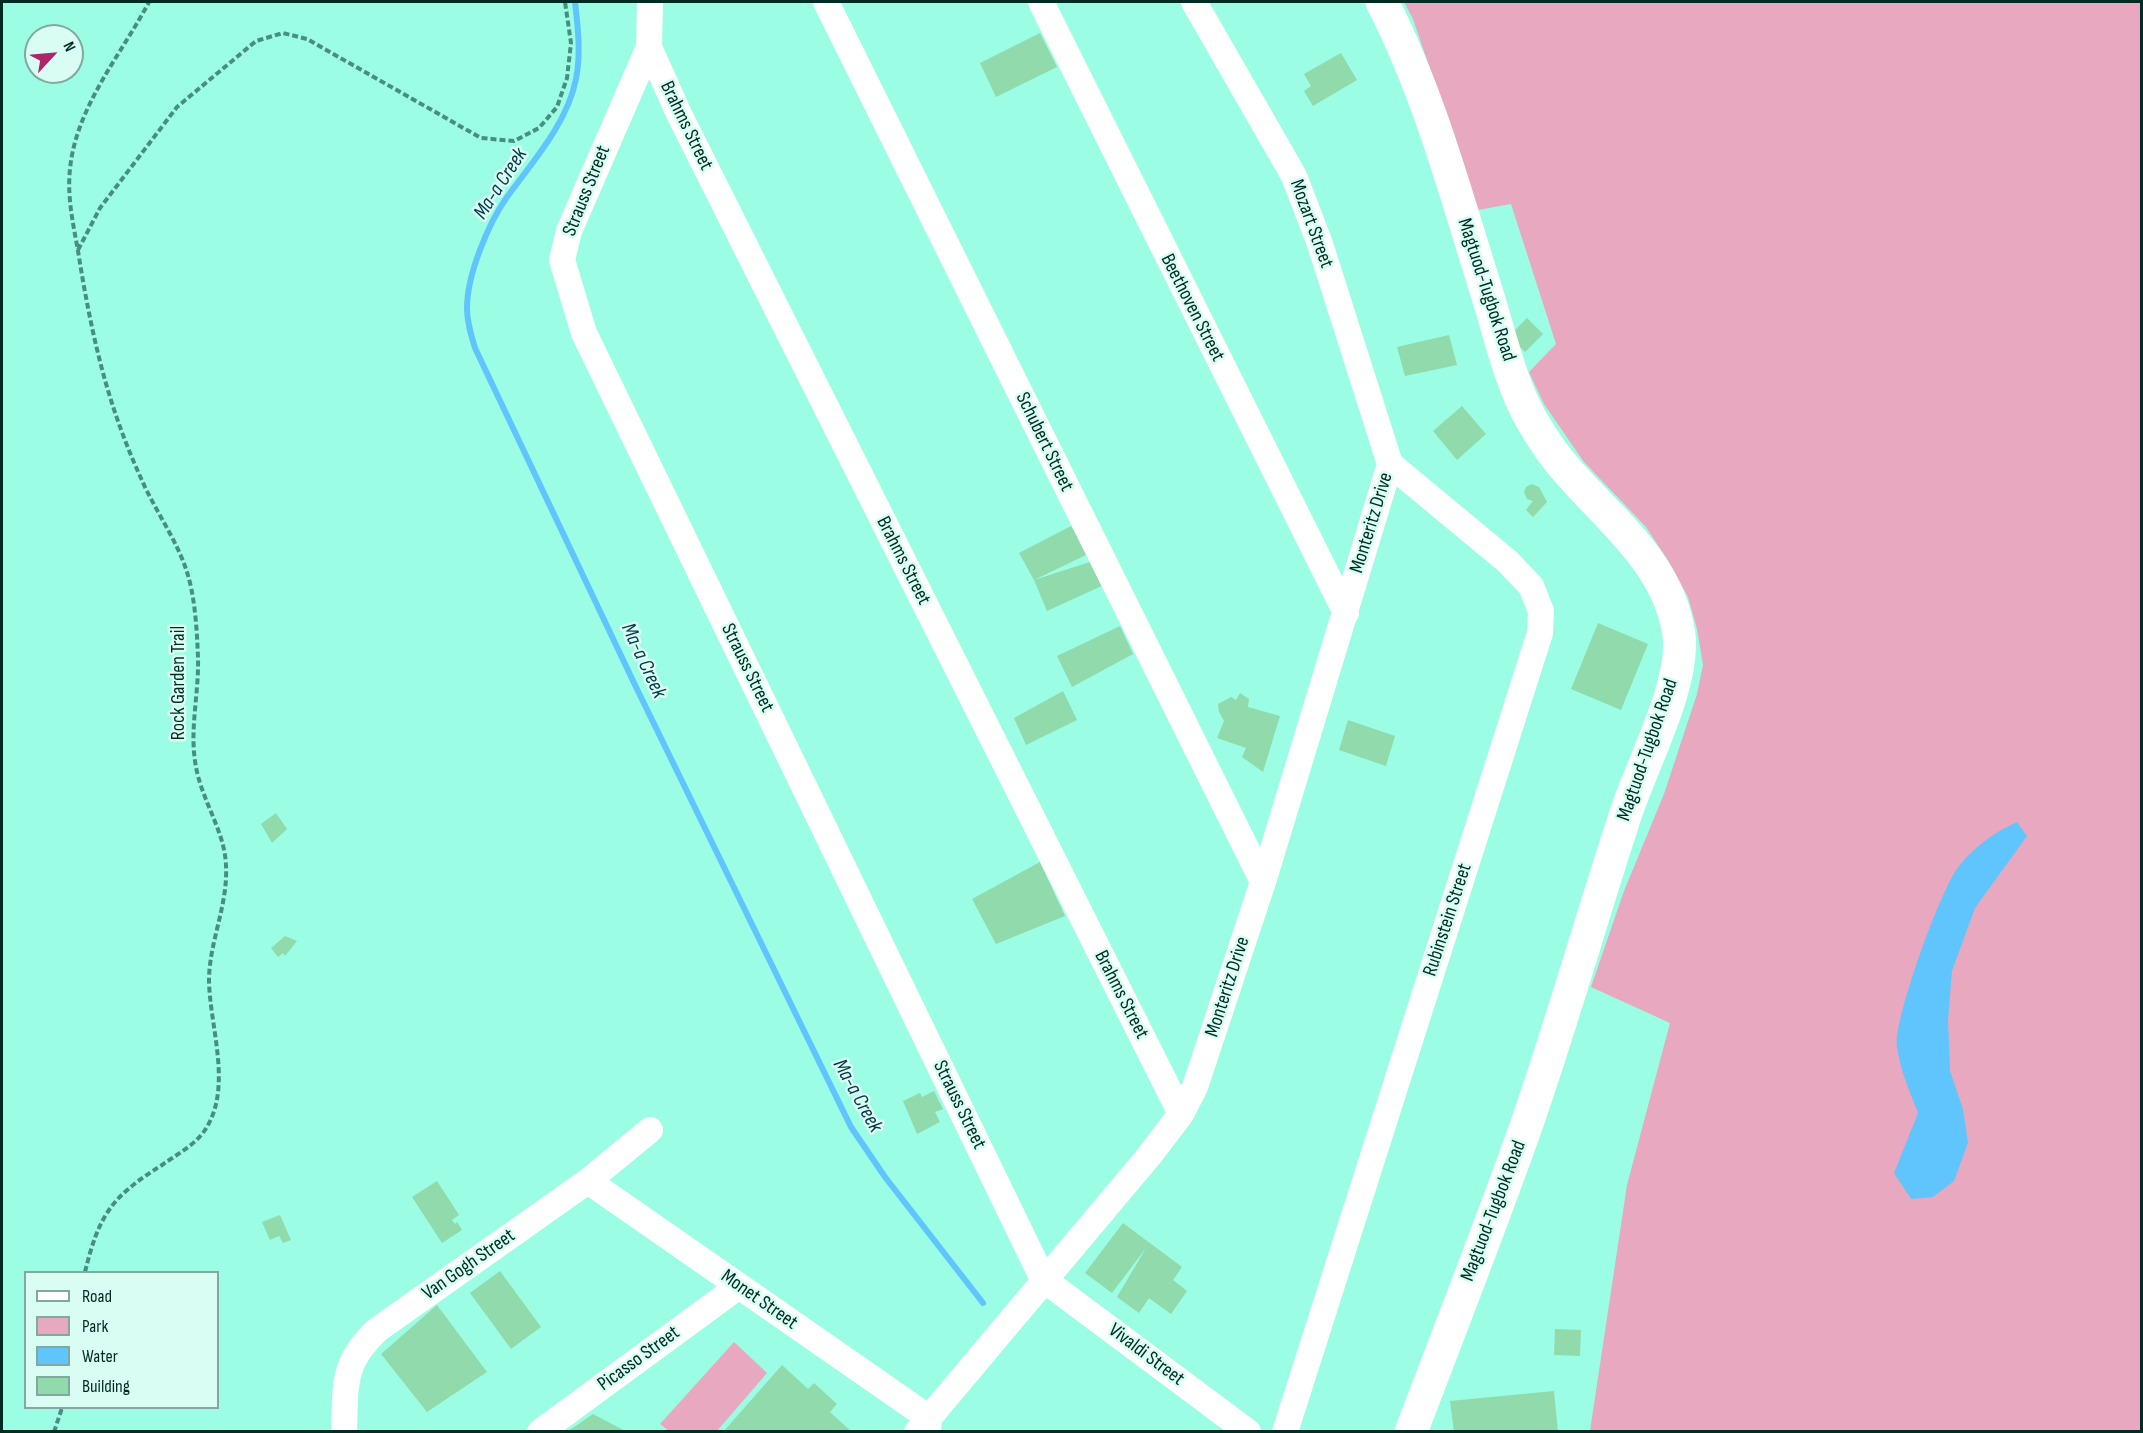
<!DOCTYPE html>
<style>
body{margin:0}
#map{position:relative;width:2143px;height:1433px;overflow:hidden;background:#9bfde4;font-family:"Sofia Sans Condensed",sans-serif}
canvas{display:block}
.frame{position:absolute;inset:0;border:3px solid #002c24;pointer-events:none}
.legend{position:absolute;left:24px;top:1271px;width:195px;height:138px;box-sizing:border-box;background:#d9fdf2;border:2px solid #82a9a0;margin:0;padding:8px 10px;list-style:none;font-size:18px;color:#002c24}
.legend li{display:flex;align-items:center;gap:12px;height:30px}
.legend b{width:30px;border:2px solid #82a9a0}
.north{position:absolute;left:24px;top:24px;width:60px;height:60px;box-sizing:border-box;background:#d9fdf2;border:2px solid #82a9a0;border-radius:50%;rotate:64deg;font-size:16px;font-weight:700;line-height:24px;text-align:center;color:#002c24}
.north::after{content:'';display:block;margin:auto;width:21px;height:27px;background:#ae2669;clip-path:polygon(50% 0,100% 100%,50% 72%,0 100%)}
</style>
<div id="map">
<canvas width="2143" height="1433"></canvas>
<div class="frame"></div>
<ul class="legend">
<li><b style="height:8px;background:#fff"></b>Road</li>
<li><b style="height:16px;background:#e8a8bf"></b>Park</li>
<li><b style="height:16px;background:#61c5fd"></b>Water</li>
<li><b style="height:16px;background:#90daab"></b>Building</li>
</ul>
<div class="north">N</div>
</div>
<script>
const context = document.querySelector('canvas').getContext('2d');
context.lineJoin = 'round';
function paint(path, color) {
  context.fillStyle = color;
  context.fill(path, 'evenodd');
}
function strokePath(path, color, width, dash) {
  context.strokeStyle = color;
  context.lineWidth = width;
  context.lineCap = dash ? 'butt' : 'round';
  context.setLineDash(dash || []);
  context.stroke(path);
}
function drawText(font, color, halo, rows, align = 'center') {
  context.font = font + ' "Sofia Sans Condensed",sans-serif';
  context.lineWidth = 5;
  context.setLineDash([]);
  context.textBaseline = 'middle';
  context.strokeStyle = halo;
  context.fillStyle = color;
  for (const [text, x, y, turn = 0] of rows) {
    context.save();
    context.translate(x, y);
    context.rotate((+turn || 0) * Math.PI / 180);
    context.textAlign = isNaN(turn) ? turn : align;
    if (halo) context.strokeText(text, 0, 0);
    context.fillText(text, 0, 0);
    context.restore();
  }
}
paint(new Path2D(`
 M1404,2h737v1429h-551l37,-246 43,-162 -79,-36 33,-96 40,-97 33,-100 6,-29 -6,-36 -9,-32 -19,-35 -23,-35 -62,-65 -40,-58 -15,-32 27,-28 -45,-140 -33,6 -65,-191z
 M734,1342l33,31 -50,58h-48l-9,-7z`), '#e8a8bf');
paint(new Path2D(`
 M2017,822l10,14 -52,72 -23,63 -4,49 2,51 13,38 5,34 -14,38 -21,16 -22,2 -17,-26 24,-60c-8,-21 -18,-43 -21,-66 -4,-27 44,-159 62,-181 16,-20 36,-34 58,-44z`), '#61c5fd');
strokePath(new Path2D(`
 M575,2c3,26 6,51 1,77 -9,45 -43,82 -69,118 -19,27 -40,78 -40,111 0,14 4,27 8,40l160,337 216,442 34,50 98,126`), '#61c5fd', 6);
paint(new Path2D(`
 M1040,33l17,34 -61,30 -16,-34z
 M1341,53l16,27 -44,26 -9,-15 7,-5 -7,-12z
 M1527,318l16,16 -18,18 -16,-16z
 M1449,335l8,30 -52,11 -8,-29z
 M1462,406l24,28 -29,26 -24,-29z
 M1532,484l7,3 8,15 -14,15 -7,-7 7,-9 -6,-2 -3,-7 2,-5z
 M1071,526l17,28 -54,26 -15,-27z
 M1090,562l16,22 -59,27 -13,-31z
 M1598,623l50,21 -27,66 -50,-21z
 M1120,626l13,28 -61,33 -15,-31z
 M1063,691l14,29 -51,25 -12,-27z
 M1240,693l9,6 -1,8 32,9 -17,56 -21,-15 4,-9 -29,-10 7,-17 -5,-9 -1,-8 13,-7 5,3z
 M1348,720l47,16 -9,30 -47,-16z
 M276,813l11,16 -15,14 -11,-19z
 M1040,862l25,54 -69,28 -24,-45z
 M285,936l12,5 -12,15 -2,-3 -5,4 -7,-9z
 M934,1091l9,18 -8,3 5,10 -23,12 -14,-33 17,-8 2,4z
 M437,1181l22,34 -7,5 3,4 2,-2 5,8 -20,13 -30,-46z
 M280,1215l11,25 -8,3 -4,-7 -9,4 -8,-18z
 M1123,1223l59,44 -9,13 14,11 -16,23 -22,-16 -10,15 -22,-16 29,-49 -34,45 -27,-20z
 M500,1271l41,56 -30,22 -41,-56z
 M437,1305l50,67 -60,40 -46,-58z
 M1555,1329l26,1 -1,26 -26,-1z
 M782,1365l26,24 6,-6 23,21 -7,8 22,20h-129z
 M1554,1391l4,41h-104l-4,-31z
 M593,1414l34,18h-60z`), '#90daab');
strokePath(new Path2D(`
 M78,250l22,-42 77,-101 79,-66 27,-8 24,6 174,99 33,3 25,-13 18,-21 10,-29 4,-35 -6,-41
 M85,1272c14,-57 26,-75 77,-107 14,-10 33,-20 43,-35 28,-42 5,-102 4,-149 0,-39 19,-75 17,-115 -1,-36 -26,-67 -31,-105 -5,-34 4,-69 3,-103 -1,-28 -3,-63 -12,-89 -11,-32 -33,-62 -46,-93 -34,-75 -49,-144 -62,-225 -5,-28 -11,-54 -8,-82 6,-62 51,-114 79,-167
 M54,1432l8,-24`), '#488e7e', 4, [6, 3]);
strokePath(new Path2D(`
 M650,2l-1,45 30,67 502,1000
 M826,2l437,880
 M1041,2l305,611
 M1194,2l100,174 26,68 70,220
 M649,47l-80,184 -7,29 22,73 459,946 205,153
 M588,1181l341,237 -1,14
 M344,1432c2,-47 -3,-68 33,-102l211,-149 62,-51
 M540,1432l199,-146
 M917,1432l232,-276 32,-42 14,-27 68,-205 127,-418
 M1285,1432l255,-799 1,-22 -10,-25 -24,-25 -117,-97`), '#fff', 26);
strokePath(new Path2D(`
 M1382,2c46,89 73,189 103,285 14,43 24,93 46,132 12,21 25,40 41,57 42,47 98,91 107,159 6,50 -37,129 -53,178 -35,106 -65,214 -102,319 -36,101 -75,200 -113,300`), '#fff', 33);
drawText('20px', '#002c24', '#d9fdf2', [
 ["Brahms Street",686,126,64],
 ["Strauss Street",587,191,-68],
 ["Mozart Street",1311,224,70],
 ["Magtuod-Tugbok Road",1486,290,72],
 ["Beethoven Street",1192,308,63],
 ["Schubert Street",1044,442,64],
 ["Monteritz Drive",1372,523,-73],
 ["Brahms Street",903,561,63],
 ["Strauss Street",747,668,64],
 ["Rock Garden Trail",179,683,-90],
 ["Magtuod-Tugbok Road",1648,750,-71],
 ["Rubinstein Street",1448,920,-72],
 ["Monteritz Drive",1228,987,-72],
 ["Brahms Street",1121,995,63],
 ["Strauss Street",959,1105,64],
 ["Magtuod-Tugbok Road",1494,1211,-69],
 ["Van Gogh Street",469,1265,-35],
 ["Monet Street",759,1300,35],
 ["Vivaldi Street",1146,1355,37],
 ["Picasso Street",639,1359,-36]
]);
drawText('italic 21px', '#07354b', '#d9fdf2', [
 ["Ma-a Creek",501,184,-57],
 ["Ma-a Creek",643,661,65],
 ["Ma-a Creek",857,1096,61]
]);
</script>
